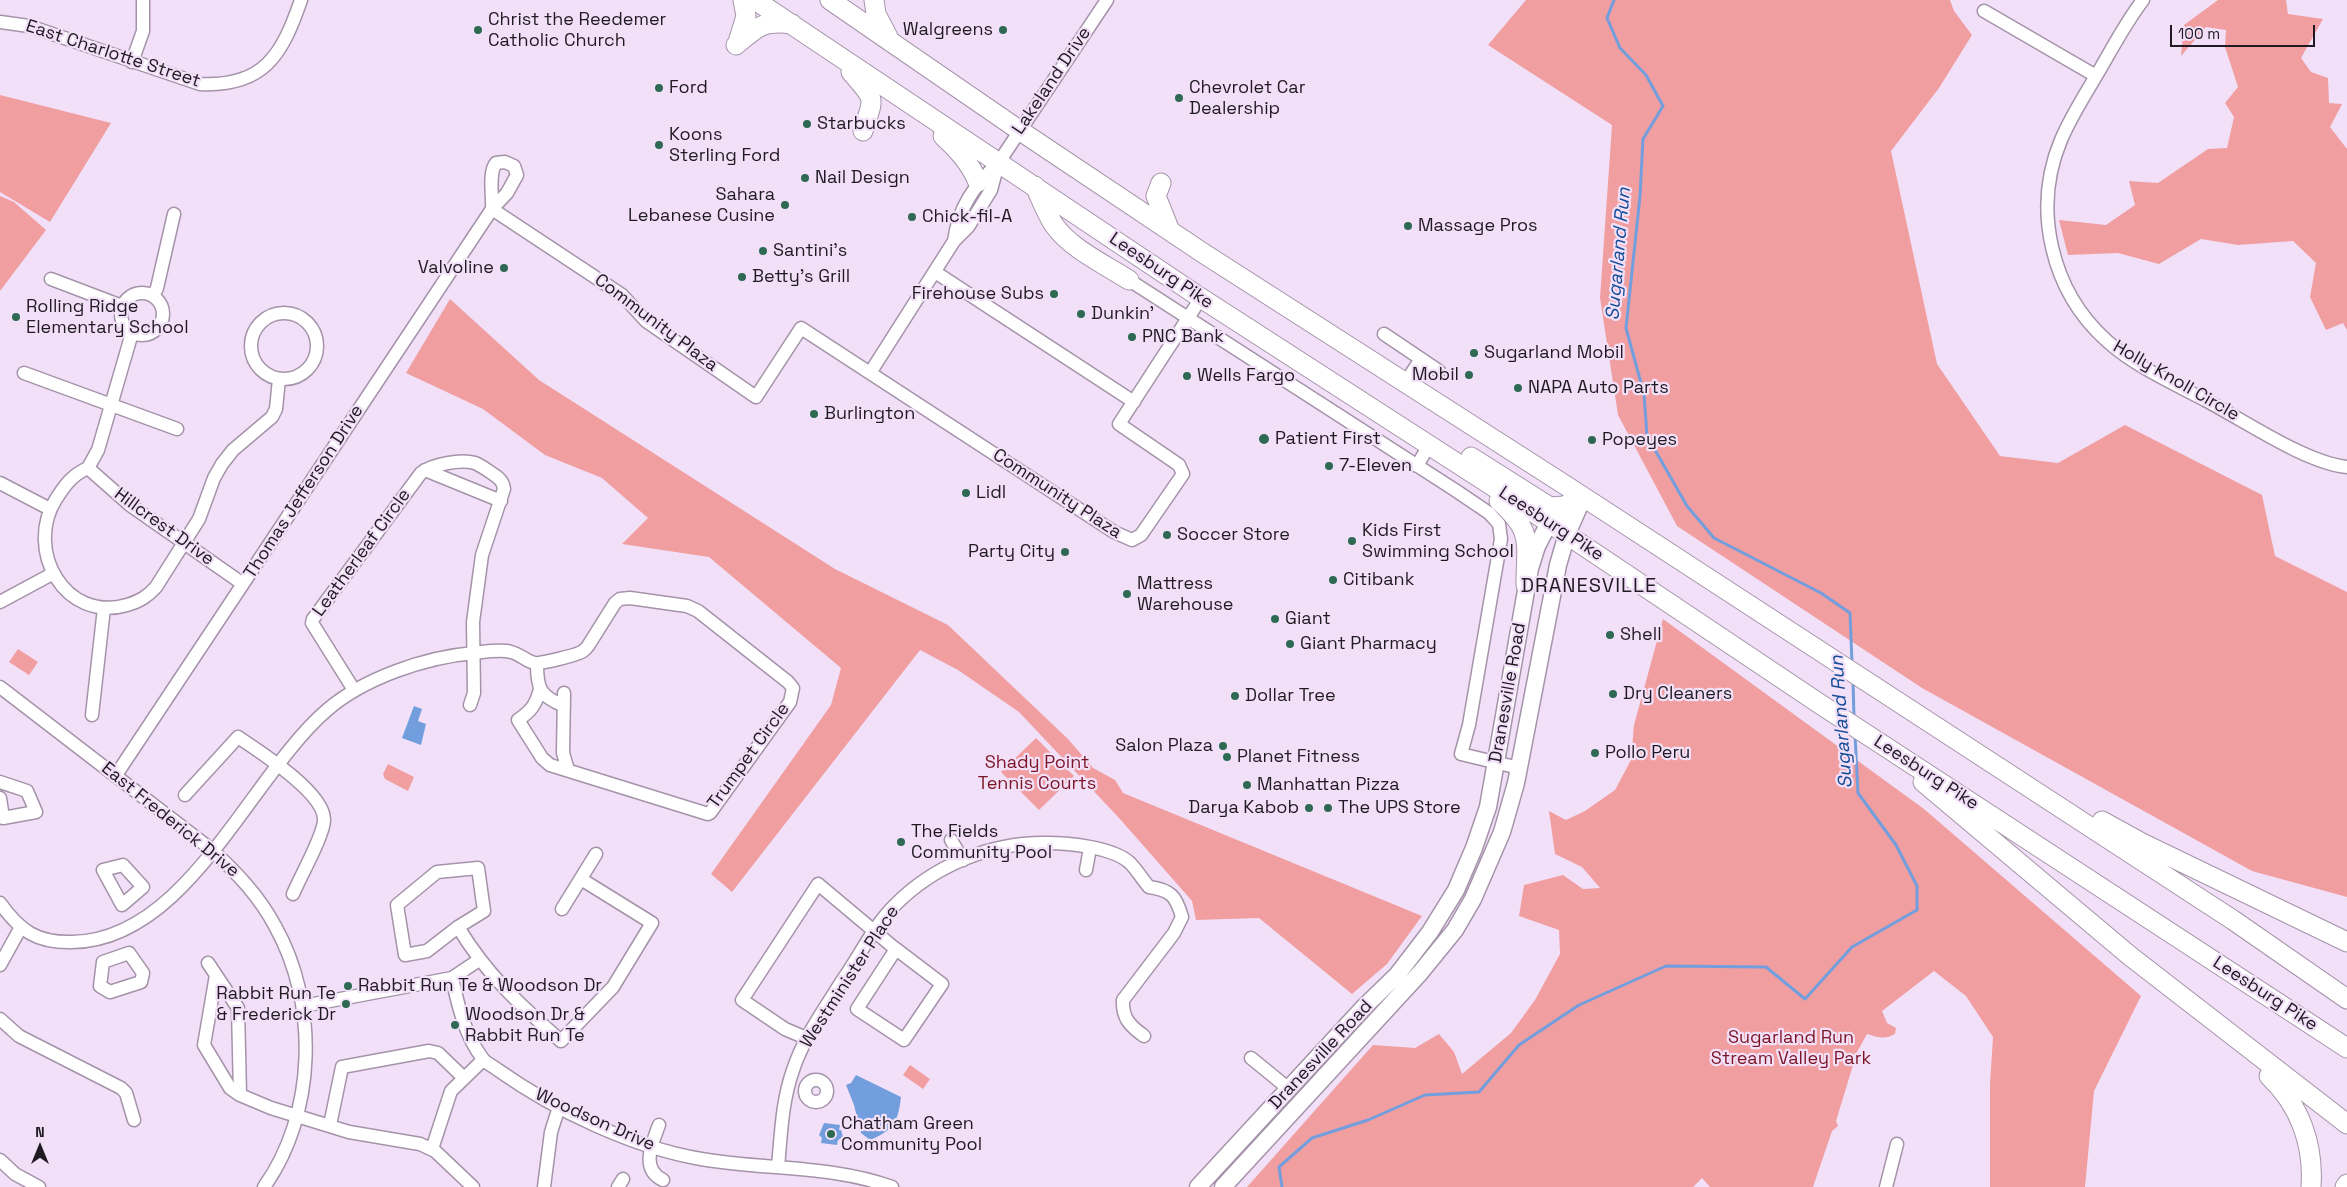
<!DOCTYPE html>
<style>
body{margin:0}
#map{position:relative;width:2347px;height:1187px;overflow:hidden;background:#f2e0f8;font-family:"Space Grotesk",sans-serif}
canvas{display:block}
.north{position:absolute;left:15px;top:1122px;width:50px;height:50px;-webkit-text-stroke:4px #f2e0f8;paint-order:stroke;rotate:0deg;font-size:14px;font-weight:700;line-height:20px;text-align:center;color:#201a22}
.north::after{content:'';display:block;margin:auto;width:18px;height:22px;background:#201a22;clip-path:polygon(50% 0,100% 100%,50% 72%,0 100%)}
.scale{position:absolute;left:2170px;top:25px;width:145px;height:22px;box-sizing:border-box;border:2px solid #201a22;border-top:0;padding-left:6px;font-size:15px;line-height:18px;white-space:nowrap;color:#201a22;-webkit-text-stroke:4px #f2e0f8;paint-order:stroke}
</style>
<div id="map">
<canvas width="2347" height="1187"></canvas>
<div class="north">N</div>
<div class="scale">100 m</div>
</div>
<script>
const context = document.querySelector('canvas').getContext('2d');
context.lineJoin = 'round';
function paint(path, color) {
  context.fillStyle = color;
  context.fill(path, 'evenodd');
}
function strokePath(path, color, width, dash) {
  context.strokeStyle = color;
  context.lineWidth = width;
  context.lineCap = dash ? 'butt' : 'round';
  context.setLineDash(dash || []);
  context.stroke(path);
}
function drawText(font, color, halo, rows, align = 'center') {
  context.font = font + ' "Space Grotesk",sans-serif';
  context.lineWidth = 4.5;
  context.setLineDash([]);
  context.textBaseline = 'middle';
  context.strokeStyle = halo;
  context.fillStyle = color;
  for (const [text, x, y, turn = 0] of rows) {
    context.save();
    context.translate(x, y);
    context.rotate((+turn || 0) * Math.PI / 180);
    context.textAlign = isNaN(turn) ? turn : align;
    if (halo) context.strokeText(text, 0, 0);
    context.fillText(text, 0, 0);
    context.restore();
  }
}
paint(new Path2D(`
 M1526,0h424l4,11 18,24 -33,53 -48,63 46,213 63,92 58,7 67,-38 137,70 13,61 72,36v305l-95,-26 -330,-183 -245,-162 -59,-111 -18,-117 12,-173 -124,-80z
 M2218,0h68l2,14 35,5 -22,39 10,14 17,6 1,25 13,1 -12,23 17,22v181l-4,-7 -17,7 -16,-33 6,-34 -23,-22 -55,4 -37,-6 -42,25 -41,-11 -50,2 -9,-35 47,5 29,-20 -6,-24 29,2 50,-34 19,-1 7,-31 -9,-14 13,-16 -13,-40 1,-17 -20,-3 -25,29 3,-31z
 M0,95l111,28 -61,99 -50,-30z
 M0,196l14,6 32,28 -46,61z
 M450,299l89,81 296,189 113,56 120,114 25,29 22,12 8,13 299,123 -35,48 -35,30 -93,-76 -63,2 -4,-19 -72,-82 -101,-107 -61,-42 -38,-20 -188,242 -21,-18 120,-169 10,-37 -132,-111 -87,-13 26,-26 -46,-40 -57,-23 -62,-46 -77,-36z
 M1663,619l261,190 217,187 -47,95 -9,96h-95v-103l3,-47 -27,-41 -32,-25 -52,40 5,12 9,5 -1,6c-11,6 -17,3 -28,0l-10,18 -21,69 2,5 -6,5 -19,56h-103l-8,-9 -9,9h-446l126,-142 42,3 24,-14 15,18 8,22 49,-41 24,-33 25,-46 -1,-24 -40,-14 5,-31 39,-10 20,14 17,-1 -18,-21 -27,-13 -6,-43 17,9 19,-9 30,-21 16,-30 3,-35z
 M18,649l20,13 -9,13 -20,-13z
 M1036,738l38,38 -35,34 -38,-38z
 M388,764l26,13 -6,14 -23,-12 -2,-5z
 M910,1065l20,14 -7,10 -20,-14z`), '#f09ea0');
paint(new Path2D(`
 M414,706l8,3 -4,12 8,3 -5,21 -19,-7z
 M856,1075l45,22c-3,25 -7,33 -31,43l-9,-7 -7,-28 -8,-20 5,-2z
 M824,1123l16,2 -1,5h2l2,7 -5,3 -1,5 -16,-2 1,-5 -3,-3z`), '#739edd');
strokePath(new Path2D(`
 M1614,0l-7,18 13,30 26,27 17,31 -20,33 -3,57 -14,132 18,66 3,42 40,70 27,32 107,55 29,20 2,50
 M1853,680l1,38
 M1282,1187l-3,-20 33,-29 56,-18 57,-25 54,-3 40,-47 60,-40 87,-39 100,1 39,32 47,-52 65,-37v-24l-21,-41 -38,-52 -3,-58`), '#739edd', 3);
const minor = new Path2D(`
 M2143,0c-17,22 -30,47 -44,71 -13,22 -28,45 -38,69 -29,69 -10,151 46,201 29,26 66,42 100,60 38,20 99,62 140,66
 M1984,11l112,65
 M0,22l29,4 171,58c64,3 82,-29 101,-84
 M132,62l11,-31v-31
 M505,162l9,4 3,9 -10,18 -15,16c1,-13 -4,-36 4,-46z
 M954,241c5,-35 20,-55 45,-79l108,-162
 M935,272l199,130
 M51,279l71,27
 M1129,280l326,210 34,23 10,11 2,15 -32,186 -8,29 58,14
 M121 314a21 21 0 1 1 42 0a21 21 0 1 1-42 0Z
 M153,296l4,-8 17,-74
 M251 346a33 33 0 1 1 66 0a33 33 0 1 1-66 0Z
 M1384,334l55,37
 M24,373l153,56
 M870,373l84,-132 14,-14 23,-37 7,-26
 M1405,383l16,-24
 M1417,466l12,-21
 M88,468c-16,7 -23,17 -32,31 -32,51 9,124 71,106 13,-4 20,-8 29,-18l43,-68 15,-41 8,-14 11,-14 39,-33 4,-8 3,-30
 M88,468l42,37 113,79
 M88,468l10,-18 34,-117
 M425,470l76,31
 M0,483l50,26
 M0,602l52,-28
 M537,664c0,25 3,32 27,42
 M0,687l212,163c25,23 47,46 63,76 44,78 41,188 -11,261
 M354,690l-42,-67 1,-4 108,-146c12,-9 40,-14 54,-10 7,3 12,7 18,11 6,4 10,7 11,15l-22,66 -9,67 1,71 -4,12
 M564,693l-1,60 5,17
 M92,715l12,-107
 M116,775l376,-566 130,86 24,26 110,76 45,-69 313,204 18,8 9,-5 42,-61 -4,-9 -60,-41 82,-126
 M0,782l27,9 9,21 -33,6 -3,-20
 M185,795l53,-58c21,14 87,56 86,83 0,15 -24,57 -31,74
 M951,840l12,20
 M123,865l20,22 -21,18 -19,-35z
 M478,868l6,43 -26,16 -31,24 -22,4 -8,-50 40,-33z
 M1086,870l4,-22
 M0,903c20,28 37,40 72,39 115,-1 178,-166 255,-232 37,-32 99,-53 147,-57 10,-1 27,-4 37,-1 9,2 16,10 24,11 5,1 43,-8 48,-12 0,0 5,-4 5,-5l27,-43 5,-4 10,-1 57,8 11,5 90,71 5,6 -3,14 -80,111 -2,1 -158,-49 -8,-7 -24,-38c13,-9 18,-15 22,-31
 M562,909l34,-55
 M458,927c29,48 61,77 103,114l52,-54 39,-64 -71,-44
 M129,953l14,20 -2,9 -31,10 -10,-6 3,-24z
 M208,963l30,45 2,87
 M0,965l21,-38
 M216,975l-12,70 26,43 10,7 31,13 78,24 71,12 15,7 38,36
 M452,978c6,27 13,58 31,81 3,4 10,7 15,11 57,40 133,77 203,89 64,11 130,6 191,28
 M303,1006l149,-28 27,-18
 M0,1019l19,17 102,52 5,5 8,27
 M806,1038l-21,-9 -43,-29 76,-116 74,62 4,3 46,35 -38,56 -47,-31 39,-60
 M1251,1058l38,31
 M805 1091a11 11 0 1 1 22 0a11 11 0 1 1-22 0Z
 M330,1125l12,-58 87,-16 9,2 26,25
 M659,1125c-7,19 -19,44 4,55
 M432,1149l19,-58 32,-31
 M0,1160l15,14 24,13
 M778,1167c3,-33 4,-66 15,-97 11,-33 31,-60 49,-89 17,-24 31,-54 52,-75 39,-40 96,-64 153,-63 21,0 66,4 83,20 7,7 12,16 19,24 22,3 27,9 33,30l-8,16 -51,67c-1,18 7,26 21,36
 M544,1187l7,-55 8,-25
 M618,1187l5,-8
 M1886,1187l11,-43`);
const major = new Path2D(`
 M1198,1187l167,-181 32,-31 33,-43 26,-42 18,-42 14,-41 42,-239 7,-22 12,-23 26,-20
 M1223,1187l197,-214 35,-43 18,-31 29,-67 14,-49 42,-218 9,-31 16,-36`);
const highway = new Path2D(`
 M755,0l446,298 341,220 281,188 524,342
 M830,0l189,130 184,123 362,232 668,435 114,79
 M874,0l2,14 12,23
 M738,42l8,-26 -3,-16
 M736,45c21,-18 27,-25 56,-21
 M851,72c26,30 23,24 12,59
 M943,136c15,14 27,27 35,46
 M1161,183l-5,13 14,35
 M1035,186c6,13 11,27 19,39 17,24 50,39 75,55
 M1471,457l79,50 14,-1 19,-9
 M1499,501c35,31 27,41 27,84
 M1923,782l207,174 217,168
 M2102,821l40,22 205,99
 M2269,1076c31,29 45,69 42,111
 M2345,1187l2,-3`);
strokePath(minor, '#a493a9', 15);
strokePath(major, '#a493a9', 19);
strokePath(highway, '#a493a9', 21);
strokePath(minor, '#fff', 12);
strokePath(major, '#fff', 16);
strokePath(highway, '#fff', 19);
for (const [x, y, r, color] of [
 [478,30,5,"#2d6953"],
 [1003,30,5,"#2d6953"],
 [659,88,5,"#2d6953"],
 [1179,98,5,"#2d6953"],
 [807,124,5,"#2d6953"],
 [659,145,5,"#2d6953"],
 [805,178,5,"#2d6953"],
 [785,205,5,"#2d6953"],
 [912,217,5,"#2d6953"],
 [1408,226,5,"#2d6953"],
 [763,251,5,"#2d6953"],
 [504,268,5,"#2d6953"],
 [742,277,5,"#2d6953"],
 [1054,294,5,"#2d6953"],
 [1081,314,5,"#2d6953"],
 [16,317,5,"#2d6953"],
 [1132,337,5,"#2d6953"],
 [1474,353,5,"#2d6953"],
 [1469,375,5,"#2d6953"],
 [1187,376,5,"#2d6953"],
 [1518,388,5,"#2d6953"],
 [814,414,5,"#2d6953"],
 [1264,439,6,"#2d6953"],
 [1592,440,5,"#2d6953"],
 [1329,466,5,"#2d6953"],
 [966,493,5,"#2d6953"],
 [1167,535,5,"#2d6953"],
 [1352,541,5,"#2d6953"],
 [1065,552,5,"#2d6953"],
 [1333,580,5,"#2d6953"],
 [1127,594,5,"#2d6953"],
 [1275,619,5,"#2d6953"],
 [1610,635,5,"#2d6953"],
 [1290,644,5,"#2d6953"],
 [1613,694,5,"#2d6953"],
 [1235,696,5,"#2d6953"],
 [1223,746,5,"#2d6953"],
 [1595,753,5,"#2d6953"],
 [1227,757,5,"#2d6953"],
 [1247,785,5,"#2d6953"],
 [1309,808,5,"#2d6953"],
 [1328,808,5,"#2d6953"],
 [901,842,5,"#2d6953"],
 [348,986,5,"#2d6953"],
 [346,1004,5,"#2d6953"],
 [455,1025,5,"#2d6953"],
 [831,1134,5,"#2d6953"]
]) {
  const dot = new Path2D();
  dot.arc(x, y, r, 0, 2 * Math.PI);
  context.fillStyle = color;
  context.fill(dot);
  strokePath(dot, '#f2e0f8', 2);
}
drawText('18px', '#201a22', '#f2e0f8', [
 ["Christ the Reedemer",488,20],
 ["Catholic Church",488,41],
 ["Walgreens",993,30,"right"],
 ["Ford",669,88],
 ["Chevrolet Car",1189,88],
 ["Dealership",1189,109],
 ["Starbucks",817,124],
 ["Koons",669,135],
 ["Sterling Ford",669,156],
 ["Nail Design",815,178],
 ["Sahara",775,195,"right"],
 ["Lebanese Cusine",775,216,"right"],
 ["Chick-fil-A",922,217],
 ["Massage Pros",1418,226],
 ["Santini's",773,251],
 ["Valvoline",494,268,"right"],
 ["Betty's Grill",752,277],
 ["Firehouse Subs",1044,294,"right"],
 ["Rolling Ridge",26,307],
 ["Elementary School",26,328],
 ["Dunkin'",1091,314],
 ["PNC Bank",1142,337],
 ["Sugarland Mobil",1484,353],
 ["Mobil",1459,375,"right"],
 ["Wells Fargo",1197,376],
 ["NAPA Auto Parts",1528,388],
 ["Burlington",824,414],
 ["Patient First",1275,439],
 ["Popeyes",1602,440],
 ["7-Eleven",1339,466],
 ["Lidl",976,493],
 ["Kids First",1362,531],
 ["Swimming School",1362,552],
 ["Soccer Store",1177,535],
 ["Party City",1055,552,"right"],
 ["Citibank",1343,580],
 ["Mattress",1137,584],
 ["Warehouse",1137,605],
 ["Giant",1285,619],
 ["Shell",1620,635],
 ["Giant Pharmacy",1300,644],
 ["Dry Cleaners",1623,694],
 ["Dollar Tree",1245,696],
 ["Salon Plaza",1213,746,"right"],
 ["Pollo Peru",1605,753],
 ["Planet Fitness",1237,757],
 ["Manhattan Pizza",1257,785],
 ["Darya Kabob",1299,808,"right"],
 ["The UPS Store",1338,808],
 ["The Fields",911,832],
 ["Community Pool",911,853],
 ["Rabbit Run Te & Woodson Dr",358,986],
 ["Rabbit Run Te",336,994,"right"],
 ["& Frederick Dr",336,1015,"right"],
 ["Woodson Dr &",465,1015],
 ["Rabbit Run Te",465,1036],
 ["Chatham Green",841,1124],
 ["Community Pool",841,1145]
], 'left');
drawText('18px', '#201a22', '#f2e0f8', [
 ["East Charlotte Street",113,54,18],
 ["Lakeland Drive",1052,81,-56],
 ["Leesburg Pike",1161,271,34],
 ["Community Plaza",656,323,37],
 ["Holly Knoll Circle",2176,381,30],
 ["Thomas Jefferson Drive",304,492,-57],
 ["Community Plaza",1057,494,33],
 ["Leesburg Pike",1551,524,33],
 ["Hillcrest Drive",164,527,36],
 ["Leatherleaf Circle",362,553,-54],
 ["Dranesville Road",1508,693,-80],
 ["Trumpet Circle",749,756,-54],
 ["Leesburg Pike",1926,773,33],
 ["East Frederick Drive",170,820,39],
 ["Westminister Place",850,977,-57],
 ["Leesburg Pike",2265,994,33],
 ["Dranesville Road",1321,1055,-47],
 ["Woodson Drive",595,1120,24]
]);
drawText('18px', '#7b1526', '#f2e0f8', [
 ["Shady Point",1037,763],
 ["Tennis Courts",1037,784],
 ["Sugarland Run",1791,1038],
 ["Stream Valley Park",1791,1059]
]);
drawText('italic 19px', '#154c97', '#f2e0f8', [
 ["Sugarland Run",1619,254,-85],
 ["Sugarland Run",1842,722,-94]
]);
context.letterSpacing = '1px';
drawText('20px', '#201a22', '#f2e0f8', [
 ["DRANESVILLE",1589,587]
]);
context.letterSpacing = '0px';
</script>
